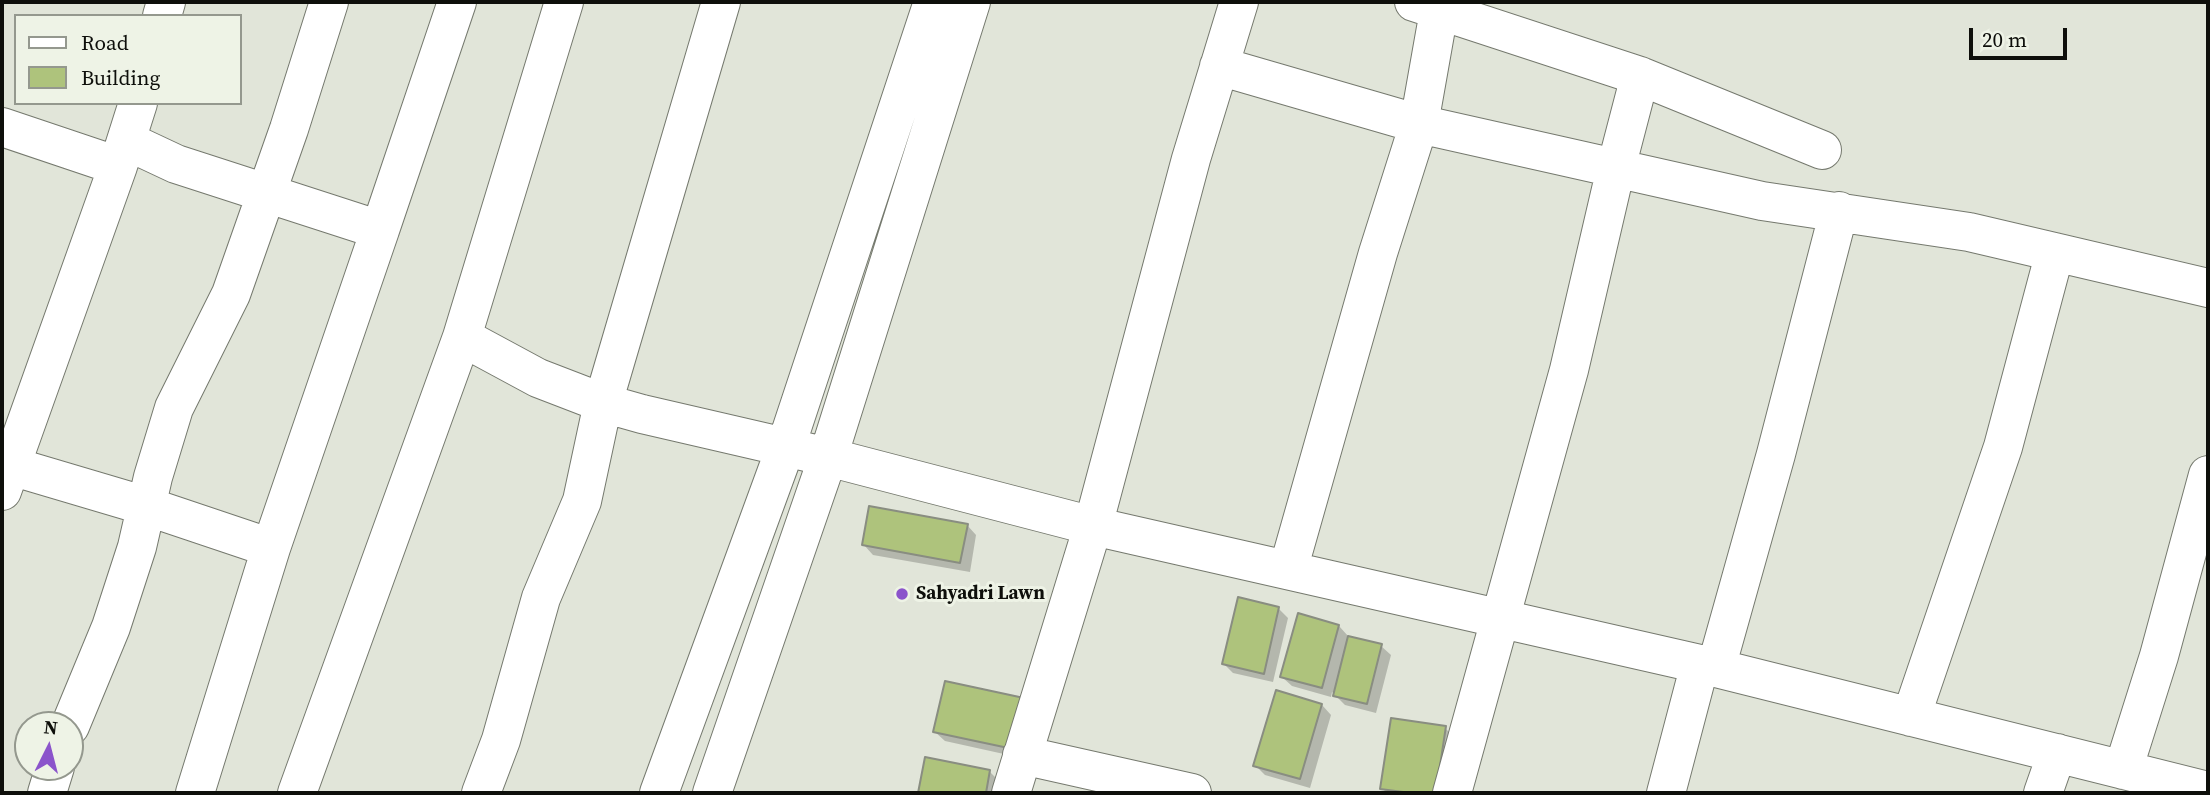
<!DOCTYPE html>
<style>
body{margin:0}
#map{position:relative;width:2210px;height:795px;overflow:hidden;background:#e1e5d9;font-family:"Source Serif 4",serif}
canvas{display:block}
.frame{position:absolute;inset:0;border:4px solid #0e0f0b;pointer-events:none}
.legend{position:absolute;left:14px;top:14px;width:228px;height:91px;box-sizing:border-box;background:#eef3e6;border:2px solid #94988e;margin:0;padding:9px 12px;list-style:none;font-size:21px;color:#0e0f0b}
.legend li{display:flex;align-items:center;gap:14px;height:35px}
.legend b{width:35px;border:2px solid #94988e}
.north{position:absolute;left:14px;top:711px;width:70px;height:70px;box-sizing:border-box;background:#eef3e6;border:2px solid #94988e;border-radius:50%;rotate:6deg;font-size:19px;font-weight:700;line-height:28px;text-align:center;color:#0e0f0b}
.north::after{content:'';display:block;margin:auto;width:24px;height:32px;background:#8b54cb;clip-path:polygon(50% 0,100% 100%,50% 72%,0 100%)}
.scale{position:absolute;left:1969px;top:28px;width:98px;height:32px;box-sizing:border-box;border:4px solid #0e0f0b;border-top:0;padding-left:9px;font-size:21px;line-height:24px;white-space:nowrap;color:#0e0f0b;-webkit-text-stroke:5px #eef3e6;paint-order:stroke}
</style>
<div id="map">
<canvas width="2210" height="795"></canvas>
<div class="frame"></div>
<ul class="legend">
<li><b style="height:9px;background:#fff"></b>Road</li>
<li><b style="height:19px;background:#aec37c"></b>Building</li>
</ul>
<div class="north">N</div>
<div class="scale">20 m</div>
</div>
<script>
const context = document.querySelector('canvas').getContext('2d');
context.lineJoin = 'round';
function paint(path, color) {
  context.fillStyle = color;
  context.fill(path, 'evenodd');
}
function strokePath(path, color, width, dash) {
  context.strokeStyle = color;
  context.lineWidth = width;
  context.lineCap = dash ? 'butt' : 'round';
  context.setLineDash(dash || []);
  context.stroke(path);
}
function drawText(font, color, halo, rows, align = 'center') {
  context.font = font + ' "Source Serif 4",serif';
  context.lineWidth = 6;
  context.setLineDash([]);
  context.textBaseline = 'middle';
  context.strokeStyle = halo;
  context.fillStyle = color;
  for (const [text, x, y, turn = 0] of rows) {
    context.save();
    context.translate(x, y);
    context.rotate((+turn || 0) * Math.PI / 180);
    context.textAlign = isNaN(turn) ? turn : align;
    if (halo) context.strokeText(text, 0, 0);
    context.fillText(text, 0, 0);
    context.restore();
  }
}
paint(new Path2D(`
 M967,525l9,10 -6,37 -97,-17 -9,-10z
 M1278,608l10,10 -15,64 -40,-9 -10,-10z
 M1339,626l9,10 33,10 10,9 -15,58 -31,-8 -13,-13 -1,5 -39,-11 -10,-9z
 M946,683l76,75 -77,-17 -10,-9z
 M1322,705l9,10 -21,73 -45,-13 -10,-10z
 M1445,728l10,10 -8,55h-60l-5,-5z
 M927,759l63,13 9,9 -2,12h-77z`), '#0003');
const building = new Path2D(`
 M869,506l99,18 -8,39 -98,-18z
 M1238,597l41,10 -15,67 -42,-10z
 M1298,613l41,12 -17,63 -42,-11z
 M1348,636l34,8 -15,60 -34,-8z
 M945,681l79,17 -11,51 -80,-17z
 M1276,690l46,14 -22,75 -47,-13z
 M1391,718l55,8 -10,67h-25l-31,-4z
 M925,757l65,13 -4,23h-68z`);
paint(building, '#aec37c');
strokePath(building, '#898d81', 2);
const minor = new Path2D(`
 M1414,2l226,74 182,74
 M162,16l4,-14
 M1219,66l200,58 343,77 207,31 239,56
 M2,127l116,39
 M127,141l49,23 204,66 -109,318 -76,245
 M380,230l77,-228
 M462,337l102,-335
 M11,466l135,40 125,42
 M2,491l116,-325 20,-63
 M1288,570l90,-317 41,-129 20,-113
 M1716,668l60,-214 63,-243
 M1911,717l92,-270 52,-195
 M70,726l41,-99 26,-80 16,-70 21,-69 57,-114 58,-165 40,-127
 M1022,755l170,38
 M2123,770l36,-114 49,-181
 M47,793l8,-26
 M297,793l165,-456 76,41 65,25 39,11 186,43 265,69 607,138 508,127
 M481,793l20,-53 40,-142 41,-97 21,-98 118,-401
 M659,793l126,-344 148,-447
 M712,793l116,-336 143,-455
 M1011,793l82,-267 98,-367 48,-157
 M1452,793l117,-423 47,-202 24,-92
 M1666,793l34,-129
 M2043,793l14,-40`);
strokePath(minor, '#75796e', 40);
strokePath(minor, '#fff', 38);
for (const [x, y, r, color] of [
 [902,594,7,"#8b54cb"]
]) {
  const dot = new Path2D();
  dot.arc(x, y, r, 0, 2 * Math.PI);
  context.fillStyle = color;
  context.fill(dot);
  strokePath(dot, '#eef3e6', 2.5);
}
drawText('bold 19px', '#0e0f0b', '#eef3e6', [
 ["Sahyadri Lawn",916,594]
], 'left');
</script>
